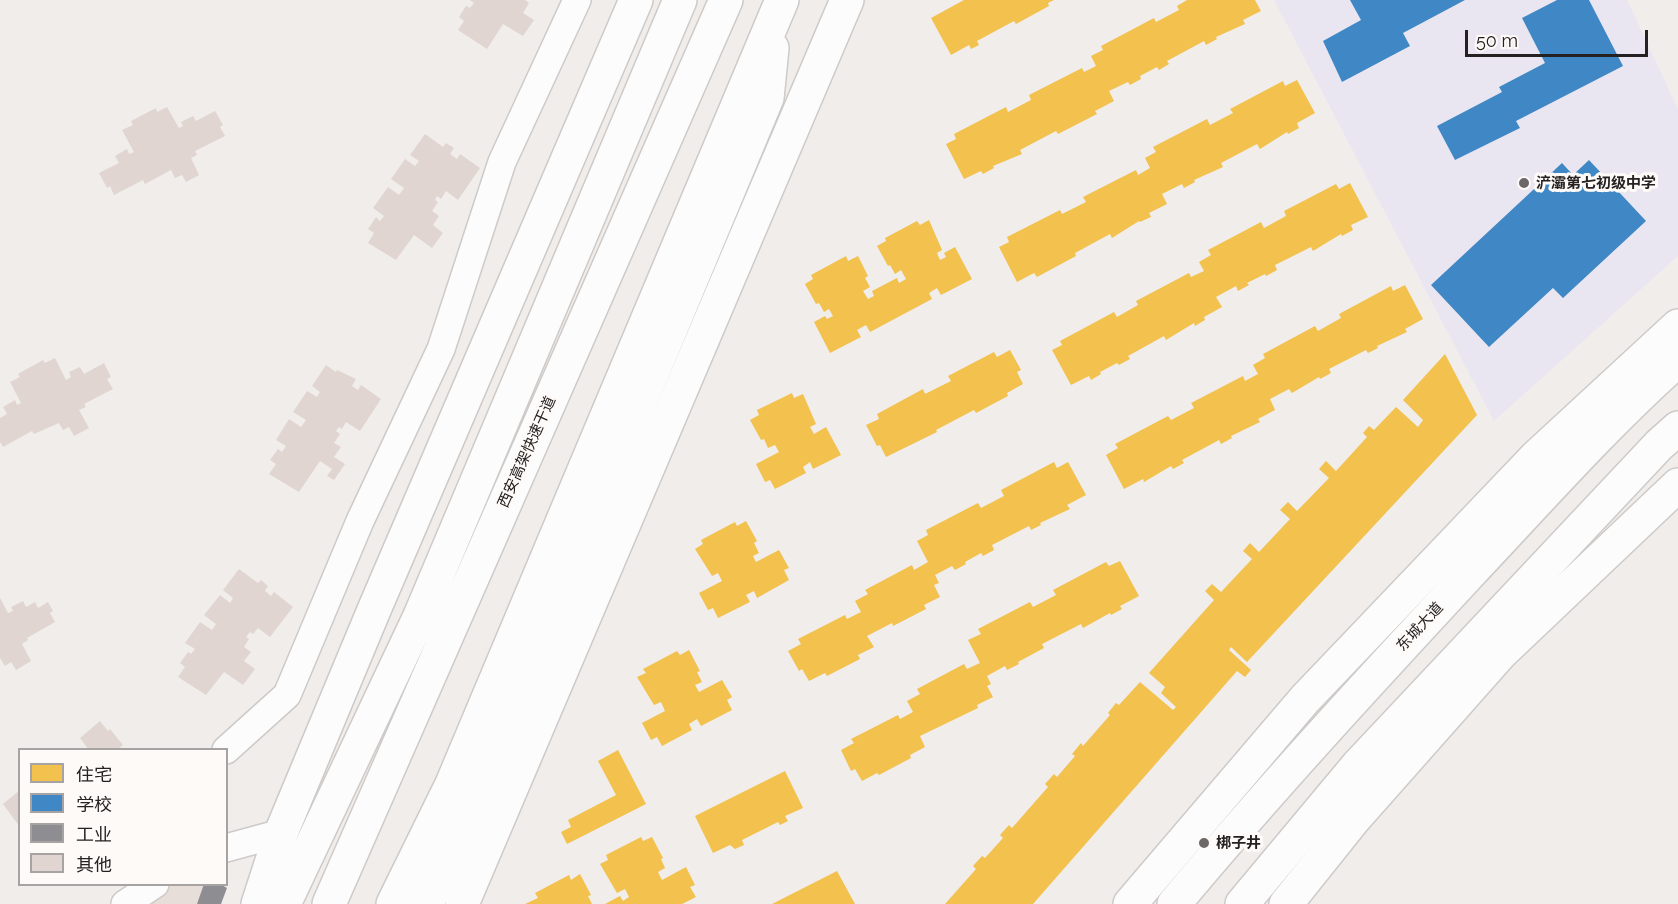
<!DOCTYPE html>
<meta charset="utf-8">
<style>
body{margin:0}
#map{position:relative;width:1678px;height:904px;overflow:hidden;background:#f0edeb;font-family:Raleway,"Noto Sans SC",sans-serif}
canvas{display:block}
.legend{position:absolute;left:18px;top:748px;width:210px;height:138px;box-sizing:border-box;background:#fefaf8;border:2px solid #a7a3a2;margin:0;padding:8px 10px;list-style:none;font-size:18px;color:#242120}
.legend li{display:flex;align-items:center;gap:12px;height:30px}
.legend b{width:30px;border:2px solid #a7a3a2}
.scale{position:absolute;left:1465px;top:30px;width:183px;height:27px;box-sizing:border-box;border:3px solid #242120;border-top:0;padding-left:8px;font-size:18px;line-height:21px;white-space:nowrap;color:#242120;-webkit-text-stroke:4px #fefaf8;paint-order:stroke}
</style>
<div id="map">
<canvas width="1678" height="904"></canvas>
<ul class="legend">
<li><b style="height:16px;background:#f2c14e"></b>住宅</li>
<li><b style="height:16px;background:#3f88c5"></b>学校</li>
<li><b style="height:16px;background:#8d8d92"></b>工业</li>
<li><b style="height:16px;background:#e0d5d1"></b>其他</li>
</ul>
<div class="scale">50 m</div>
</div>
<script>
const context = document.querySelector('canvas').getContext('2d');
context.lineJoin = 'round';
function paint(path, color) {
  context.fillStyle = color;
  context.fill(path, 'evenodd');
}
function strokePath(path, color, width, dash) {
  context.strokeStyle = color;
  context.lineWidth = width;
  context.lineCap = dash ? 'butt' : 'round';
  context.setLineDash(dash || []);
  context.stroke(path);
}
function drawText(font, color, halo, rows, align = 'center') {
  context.font = font + ' Raleway,"Noto Sans SC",sans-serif';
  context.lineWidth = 6;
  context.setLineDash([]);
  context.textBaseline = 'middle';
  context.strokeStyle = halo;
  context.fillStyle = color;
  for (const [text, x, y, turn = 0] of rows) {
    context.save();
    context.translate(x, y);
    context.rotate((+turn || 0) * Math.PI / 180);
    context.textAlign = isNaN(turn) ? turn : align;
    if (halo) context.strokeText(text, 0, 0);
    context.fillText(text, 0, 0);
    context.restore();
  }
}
paint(new Path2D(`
 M214,884l-1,20h-71l29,-19z`), '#e8ded9');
paint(new Path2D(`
 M1274,0h353l51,109v147l-184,165z`), '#eae6f1');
paint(new Path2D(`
 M964,0h90l-6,3 1,3 -33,18 -2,-3 -37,20 2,4 -8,4 -2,-4 -18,10 -20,-37z
 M1187,0h68l6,11 -18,9 2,4 -29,13 1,2 -11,6 -2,-4 -37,20 2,3 -10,6 -2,-3 -17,9 1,3 -11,6 -2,-3 -19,9 5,10 -19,10 2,3 -39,20 -2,-3 -36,19 2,4 -29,12 1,2 -11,6 -2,-3 -17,8 -18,-35 10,-5 -2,-5 52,-27 2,5 23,-12 -2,-5 53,-27 2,4 12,-6 -5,-10 12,-6 -2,-4 53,-28 2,4 23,-12 -2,-4z
 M1297,80l18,33 -18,10 2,5 -11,6 -1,-2 -27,17 -3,-5 -36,19 2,4 -29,13 1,2 -11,6 -2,-4 -20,10 5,10 -18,9 2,4 -11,5 -1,-1 -27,17 -2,-4 -35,19 1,3 -39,21 -3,-4 -17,9 -18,-35 10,-5 -2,-5 53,-27 2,4 24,-12 -3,-5 53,-27 2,5 12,-7 -5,-10 11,-6 -3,-5 54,-28 3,6 23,-12 -3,-4 53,-28 2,5z
 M1350,183l18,34 -17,8 2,5 -11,6 -1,-2 -28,17 -2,-4 -36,18 2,5 -11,6 -1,-2 -18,9 2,2 -11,6 -2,-5 -20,11 6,10 -18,10 1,3 -10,6 -1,-3 -28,17 -2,-4 -36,20 2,3 -11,6 -2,-2 -17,9 1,2 -10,6 -2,-4 -18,9 -19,-35 10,-5 -2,-4 54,-29 3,5 21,-12 -2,-4 53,-28 2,4 13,-6 -5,-9 12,-7 -3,-5 53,-28 3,6 22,-12 -2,-5 52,-27 3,5z
 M929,220l13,30 -5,3 3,7 6,-3 -2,-4 11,-6 17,32 -31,16 -4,-7 -8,5 3,6 -62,33 -4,-7 -9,5 4,7 -31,16 -16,-31 11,-6 2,3 6,-3 -4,-7 -5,3 -5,-9 -3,1 -11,-20 8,-5 -2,-4 35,-19 2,5 10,-5 10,20 -3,2 5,9 -7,4 5,8 6,-3 -2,-5 25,-13 2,5 7,-4 -5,-9 -6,4 -5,-9 -2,1 -11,-20 9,-5 -1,-3 32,-17 3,4z
 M1405,285l18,34 -18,10 2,3 -30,14 1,2 -10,5 -2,-3 -37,19 2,4 -11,6 -1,-2 -27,16 -3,-4 -19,10 5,11 -17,9 2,3 -29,14 1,2 -11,6 -2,-4 -37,20 2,3 -11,6 -2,-3 -27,16 -1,-3 -19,10 -18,-34 12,-7 -3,-4 53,-28 3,4 23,-12 -3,-5 52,-27 2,5 13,-7 -5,-9 12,-7 -2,-4 52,-28 3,5 23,-13 -2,-4 52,-28 2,5z
 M1010,350l11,20 -4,2 6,12 -16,9 1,3 -32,17 -2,-3 -38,20 1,2 -51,25 -6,-12 -3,1 -11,-21 13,-6 -2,-5 46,-25 2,5 26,-13 -3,-5 46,-24 3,5z
 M1445,354l32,61 -230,247 -16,-15 -2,3 22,20 -6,7 -8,-6 -204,233h-88l31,-35 -3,-3 9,-10 3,2 18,-20 -3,-3 9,-10 3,3 36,-41 -3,-3 9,-10 3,3 18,-21 -3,-2 9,-11 2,3 27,-31 -2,-2 8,-10 3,2 21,-23 33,28 3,-3 -15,-14 4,-6 -16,-14 65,-73 -9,-9 7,-7 9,8 1,-1 30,-32 -9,-8 7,-8 9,9 31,-33 -10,-9 8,-8 9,9 32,-33 -10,-9 7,-8 10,10 31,-34 -4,-4 6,-7 5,4 22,-23 22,20 5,-7 -20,-20z
 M792,393l2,5 9,-4 13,30 -6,3 4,7 12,-7 15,28 -28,14 -3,-7 -7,5 3,6 -31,16 -5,-9 -5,2 -9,-18 23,-12 -4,-7 -7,3 -4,-9 -3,1 -11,-20 9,-5 -2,-5z
 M1054,462l3,6 11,-6 18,33 -19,10 3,4 -30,14 1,2 -10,5 -2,-4 -37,19 2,5 -11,6 -2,-3 -16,9 1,2 -11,6 -3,-4 -17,9 4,8 -5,2 6,12 -16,8 2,4 -33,17 -1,-3 -25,13 7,11 -16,8 2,4 -33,17 -2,-3 -16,8 -7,-12 -3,2 -11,-20 13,-7 -3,-5 47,-24 2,4 14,-7 -6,-11 13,-7 -3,-4 47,-25 2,5 14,-8 -11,-21 11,-6 -2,-5 52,-27 3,5 23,-12 -3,-6z
 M746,521l11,20 -3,2 5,10 -6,3 3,6 23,-12 10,18 -5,2 5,10 -32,18 -3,-7 -8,4 4,7 -32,16 -5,-10 -5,2 -9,-17 23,-12 -4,-8 -6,3 -17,-27 8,-5 -2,-4 34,-18 2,4z
 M1120,561l19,35 -19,10 2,3 -11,6 -1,-2 -27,15 -2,-4 -39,20 2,4 -26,14 1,2 -12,6 -2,-4 -18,10 4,8 -4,2 6,11 -16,8 1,3 -58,28 5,11 -15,8 1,3 -32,17 -2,-2 -15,8 -7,-12 -4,2 -10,-21 13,-7 -3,-4 47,-24 2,4 13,-7 -6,-11 13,-7 -3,-5 47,-25 3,5 13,-6 -12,-23 13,-6 -3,-5 52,-27 3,5 23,-12 -3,-5 53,-28 3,4z
 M689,650l11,21 -3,1 5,10 -7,3 4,7 23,-12 10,17 -5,3 5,10 -31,16 -4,-7 -8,5 3,6 -30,16 -5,-9 -6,3 -9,-17 23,-12 -4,-9 -7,3 -17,-28 9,-4 -3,-4 34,-18 3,4z
 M618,750l28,54 -79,40 -6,-12 10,-5 -3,-7 48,-25 -18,-34z
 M785,771l18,37 -18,8 3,5 -8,4 -2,-3 -36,18 2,5 -9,4 -5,-4 -17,8 -18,-37z
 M641,837l2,4 9,-4 11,21 -2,1 4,9 -7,4 4,8 24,-13 9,18 -5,2 6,10 -14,7h-77l15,-8 3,5 6,-4 -4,-8 -8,4 -17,-29 8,-4 -2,-5z
 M837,871l18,33h-83z
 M580,874l11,21 -3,1 4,8h-67l13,-6 -3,-5 34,-18 2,5z`), '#f2c14e');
paint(new Path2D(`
 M1350,0h115l-62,33 7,13 -68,36 -19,-41 38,-21z
 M1557,0h32l34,66 -107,55 4,7 -65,32 -18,-34 65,-34 -3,-5 46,-24 -23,-45z
 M1589,160l57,61 -83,77 -10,-10 -64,59 -58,-62 131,-122 11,12z`), '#3f88c5');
paint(new Path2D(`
 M204,884h16l7,4 -6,16h-24z`), '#8d8d92');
paint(new Path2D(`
 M470,0h55l4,3 -6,10 11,7 -11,16 -20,-12 -16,25 -29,-19 6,-9 -5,-4 7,-11 4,2 4,-5z
 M167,107l12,21 4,-2 -2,-4 12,-6 3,5 19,-10 8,14 -3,2 5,9 -30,15 2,4 -6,3 8,17 -13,7 -4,-7 -7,3 -4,-8 -26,14 -2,-4 -29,15 -4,-9 -3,2 -8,-15 20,-10 -4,-7 12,-7 2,5 5,-2 -12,-22 11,-5 -2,-4 25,-13 1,4z
 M425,134l18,13 3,-4 8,5 -4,6 7,5 3,-5 20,14 -22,32 -12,-9 -5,8 -4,-3 -2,4 3,2 -6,9 7,5 -6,9 10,8 -11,15 -18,-13 -18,25 -28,-17 6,-10 -6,-4 8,-12 4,4 4,-5 -11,-8 15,-21 11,8 5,-7 -13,-9 14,-20 10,7 4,-5 -9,-6z
 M55,358l11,22 5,-3 -2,-5 11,-5 4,7 20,-11 7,14 -4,2 6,10 -29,15 2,3 -7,3 10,18 -15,8 -5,-9 -6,3 -4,-7 -25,11 -2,-3 -29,16 -3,-5v-24l7,-4 -4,-7 12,-7 2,5 4,-2 -11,-21 10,-5 -2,-3 25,-14 2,3z
 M326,365l10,7 1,-2 19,9 -4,7 6,4 3,-5 20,14 -21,32 -14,-9 -4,7 -3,-2 -3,4 4,3 -6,9 7,4 -7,10 11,7 -11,16 -7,-4 5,-7 -12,-8 -21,31 -30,-18 7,-10 -6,-4 8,-11 4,3 4,-6 -10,-6 13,-21 12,8 5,-7 -13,-8 14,-21 10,6 3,-5 -8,-6z
 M239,569l19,14 3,-3 7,6 -3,5 6,5 3,-4 19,15 -23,30 -12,-9 -5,6 -3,-2 -4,5 3,2 -5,8 7,5 -7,9 11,8 -12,16 -19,-13 -18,23 -28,-18 7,-10 -5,-4 8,-11 3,2 4,-5 -10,-6 15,-21 12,8 4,-6 -12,-9 16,-20 10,8 3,-5 -10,-8z
 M0,598l8,15 5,-2 -2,-4 12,-6 3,6 9,-5 3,6 10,-6 5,9 -3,2 5,9 -28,16 1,2 -6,4 9,17 -15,9 -5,-8 -6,4 -5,-8z
 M100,721l8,10 2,-2 13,16 -6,5h-28l-9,-12z
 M20,790v37l-17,-23z`), '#e0d5d1');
const minor = new Path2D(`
 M226,750l61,-55 73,-174 81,-172 61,-187 75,-162
 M226,848l55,-15
 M125,904l30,-20`);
const tertiary = new Path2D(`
 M1130,904l175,-205 231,-242 142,-131
 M1286,904l68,-85 146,-165 178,-169`);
const secondary = new Path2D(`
 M281,833l93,-223 262,-610
 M462,904l385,-904`);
const primary = new Path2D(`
 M1174,904c95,-114 196,-223 297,-332 68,-72 134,-147 207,-212
 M1242,904l116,-139 301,-320 19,-17`);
const trunk = new Path2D(`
 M284,904l136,-288 260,-616
 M329,904l397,-904
 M393,904l59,-120 330,-784
 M427,904l155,-362 185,-444 5,-50`);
const motorway = new Path2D(`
 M258,904l23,-71`);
strokePath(minor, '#cdcac8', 30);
strokePath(tertiary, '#cdcac8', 36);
strokePath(secondary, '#cdcac8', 36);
strokePath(primary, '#cdcac8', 36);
strokePath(trunk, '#cdcac8', 36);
strokePath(motorway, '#cdcac8', 36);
strokePath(minor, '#fdfcfc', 27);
strokePath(tertiary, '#fdfcfc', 33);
strokePath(secondary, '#fdfcfc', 33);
strokePath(primary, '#fdfcfc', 33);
strokePath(trunk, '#fdfcfc', 33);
strokePath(motorway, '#fdfcfc', 33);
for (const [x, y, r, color] of [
 [1524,183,6,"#6b6867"],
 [1204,843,6,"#6b6867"]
]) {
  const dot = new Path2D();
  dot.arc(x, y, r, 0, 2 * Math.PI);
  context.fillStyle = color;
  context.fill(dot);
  strokePath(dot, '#fefaf8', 2);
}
drawText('bold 15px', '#242120', '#fefaf8', [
 ["浐灞第七初级中学",1536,183],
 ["梆子井",1216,843]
], 'left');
drawText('15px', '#242120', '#fefaf8', [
 ["西安高架快速干道",527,452,-66],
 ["东城大道",1420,627,-47]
]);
</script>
